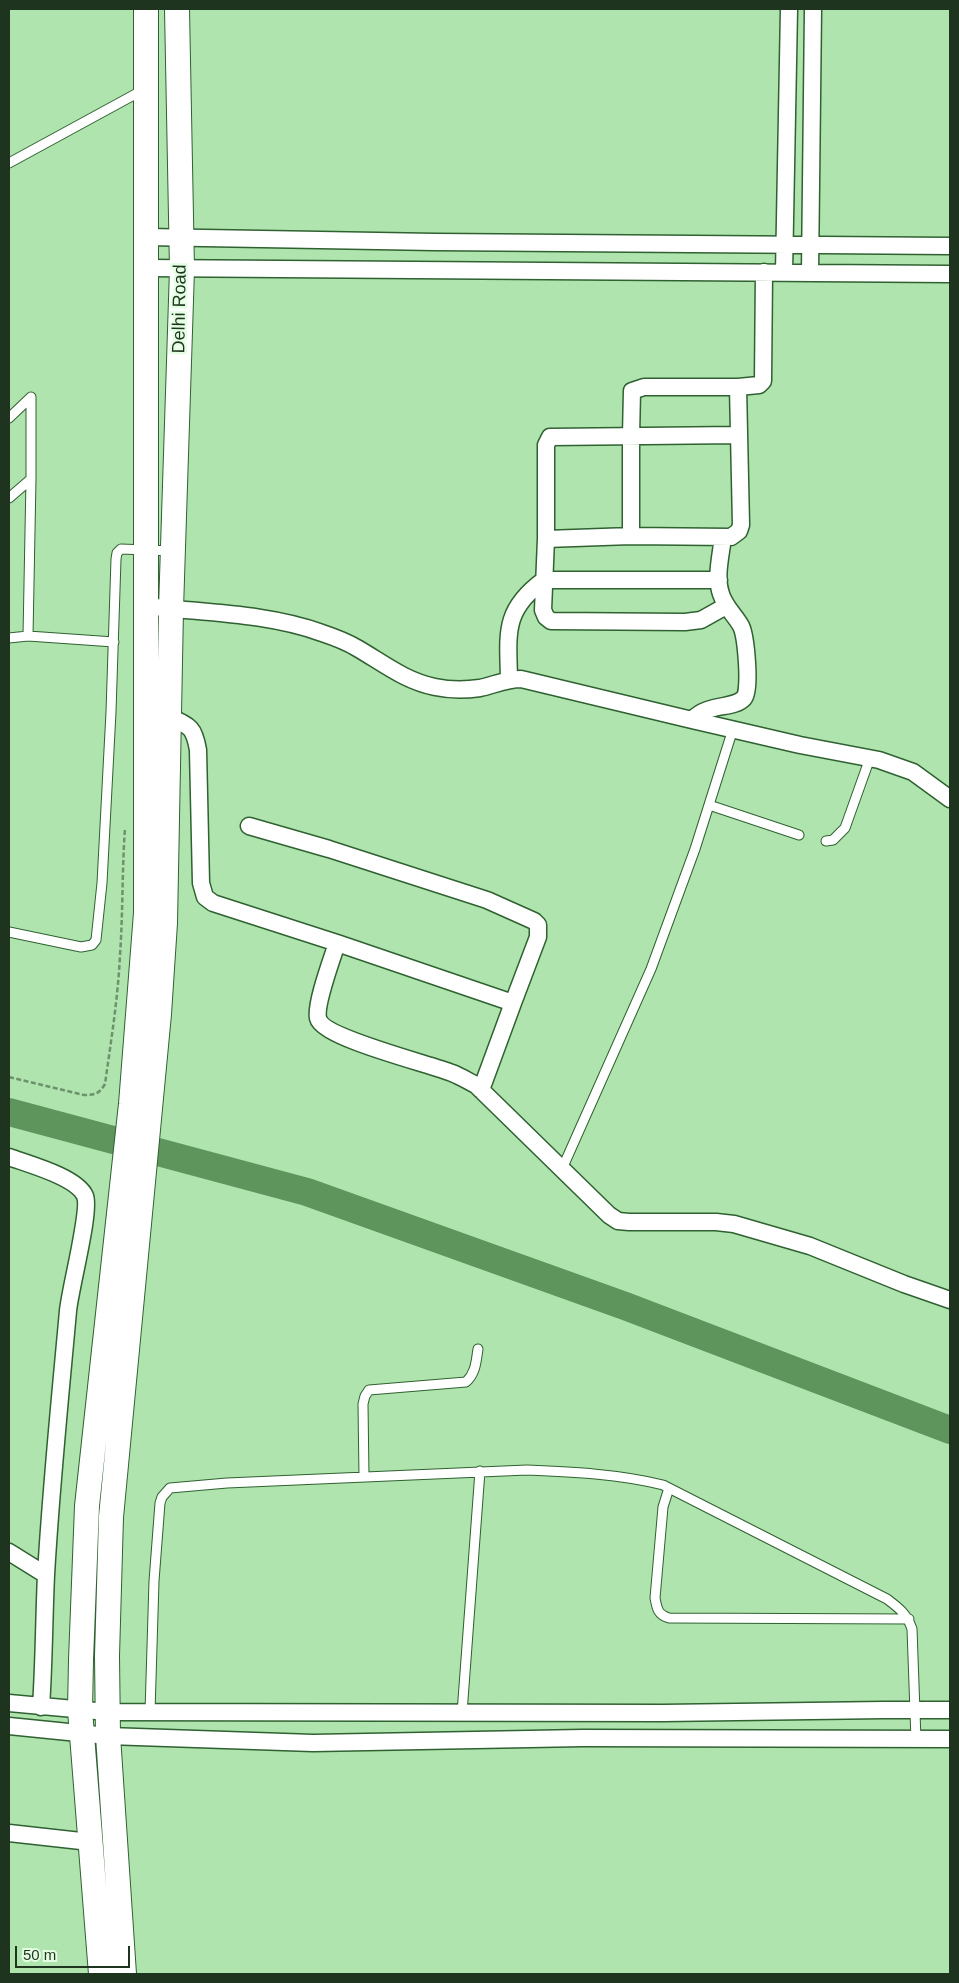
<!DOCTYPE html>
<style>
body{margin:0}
#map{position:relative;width:959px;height:1983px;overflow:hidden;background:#afe4ae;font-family:Arial,sans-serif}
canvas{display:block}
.frame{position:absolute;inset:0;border:10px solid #1e341e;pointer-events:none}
.scale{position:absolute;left:15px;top:1946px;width:115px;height:22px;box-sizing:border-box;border:2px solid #1e341e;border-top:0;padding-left:6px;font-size:15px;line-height:18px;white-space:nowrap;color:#1e341e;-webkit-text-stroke:4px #e3fee2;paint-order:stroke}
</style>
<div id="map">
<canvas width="959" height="1983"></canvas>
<div class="frame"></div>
<div class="scale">50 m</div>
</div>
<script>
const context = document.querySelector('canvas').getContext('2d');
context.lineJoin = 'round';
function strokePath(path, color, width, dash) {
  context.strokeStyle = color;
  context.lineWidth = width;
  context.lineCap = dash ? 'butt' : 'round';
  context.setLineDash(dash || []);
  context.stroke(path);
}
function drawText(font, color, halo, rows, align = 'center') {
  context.font = font + ' Arial,sans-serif';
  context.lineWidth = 5;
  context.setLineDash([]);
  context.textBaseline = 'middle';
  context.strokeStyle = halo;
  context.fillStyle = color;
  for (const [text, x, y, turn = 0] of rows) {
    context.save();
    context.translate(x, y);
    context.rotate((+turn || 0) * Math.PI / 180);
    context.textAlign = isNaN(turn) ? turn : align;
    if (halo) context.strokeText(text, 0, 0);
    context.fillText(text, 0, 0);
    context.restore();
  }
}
strokePath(new Path2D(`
 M9,1112l298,80 318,114 325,124`), '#5d955d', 28);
const lane = new Path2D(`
 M9,163l134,-73
 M9,418l22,-21
 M9,498l22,-19v-82
 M28,636l3,-157
 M9,638l19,-2 86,6
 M709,805l90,30
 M826,841l7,-1 12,-12 25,-70
 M9,932l72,15 11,-2 4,-5 6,-57 9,-171 5,-153 1,-6 4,-4 52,2
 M562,1169l89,-200 44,-120 38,-120
 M364,1477l-1,-73 2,-8 4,-6 97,-8c10,-9 10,-21 12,-33
 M669,1488l-6,19 -8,91c2,11 3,17 14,20l240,1
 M150,1712l4,-131 6,-78 2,-6 8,-9 57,-5 300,-13c46,2 92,4 136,15l224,114c12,9 20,15 25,30l4,111
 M462,1713l18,-242`);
const street = new Path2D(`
 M146,237l289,5 515,4
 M146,268l804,6
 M784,272l5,-263
 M810,272l3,-263
 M739,435l-189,2 -4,8v94l85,-3 100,1 8,-6 2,-6 -3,-138 21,-2 4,-4 1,-109
 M631,536v-100l1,-45 12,-4h94
 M546,539l-3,71 3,7 5,4 134,1 16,-2 25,-14
 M146,606c58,7 121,7 176,27 12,4 25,9 35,15 26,15 48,33 78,39 14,3 31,3 45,1 14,-3 26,-9 41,-9l171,41 108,25 79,15 34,12 37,27
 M509,679c-1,-46 -6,-69 35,-99h175
 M169,717c21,9 25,10 29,33l3,133 4,14 8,6 124,40c-5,16 -22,61 -19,75 4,20 112,46 134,55 8,3 16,8 24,12l133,130 9,6 11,1h87l18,2 76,22 94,38 46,16
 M692,720c17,-18 41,-10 52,-22 7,-8 2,-62 -3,-72 -6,-11 -16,-19 -20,-32 -6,-17 0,-39 2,-57
 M249,826l80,23 158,51 47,21 4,4v12l-25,66
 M337,943l176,60 -32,87
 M9,1157c19,7 68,20 76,39 6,14 -15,93 -17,115 -8,88 -17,176 -22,264 -2,44 -2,88 -5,132
 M9,1552l37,23
 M9,1703l98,9 556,1 221,-3h66
 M9,1726l99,10 205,7 270,-5 367,1
 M9,1833l81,9`);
const secondary = new Path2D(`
 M101,1974l-21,-264 1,-50 6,-154 44,-402 15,-191v-904
 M124,1974l-16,-238 -1,-80 4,-139 48,-503 6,-91 6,-314 11,-340 -5,-260`);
strokePath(lane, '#2f6131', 11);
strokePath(street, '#2f6131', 19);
strokePath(secondary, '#2f6131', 26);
strokePath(new Path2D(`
 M9,1077l75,18c11,0 15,-1 21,-11 6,-43 13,-86 15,-129 3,-43 2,-85 5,-127`), '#6c936c', 2.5, [5, 2.5]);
strokePath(lane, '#fff', 9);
strokePath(street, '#fff', 16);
strokePath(secondary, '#fff', 24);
drawText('18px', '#1e341e', '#e3fee2', [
 ["Delhi Road",180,309,-89]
]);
</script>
